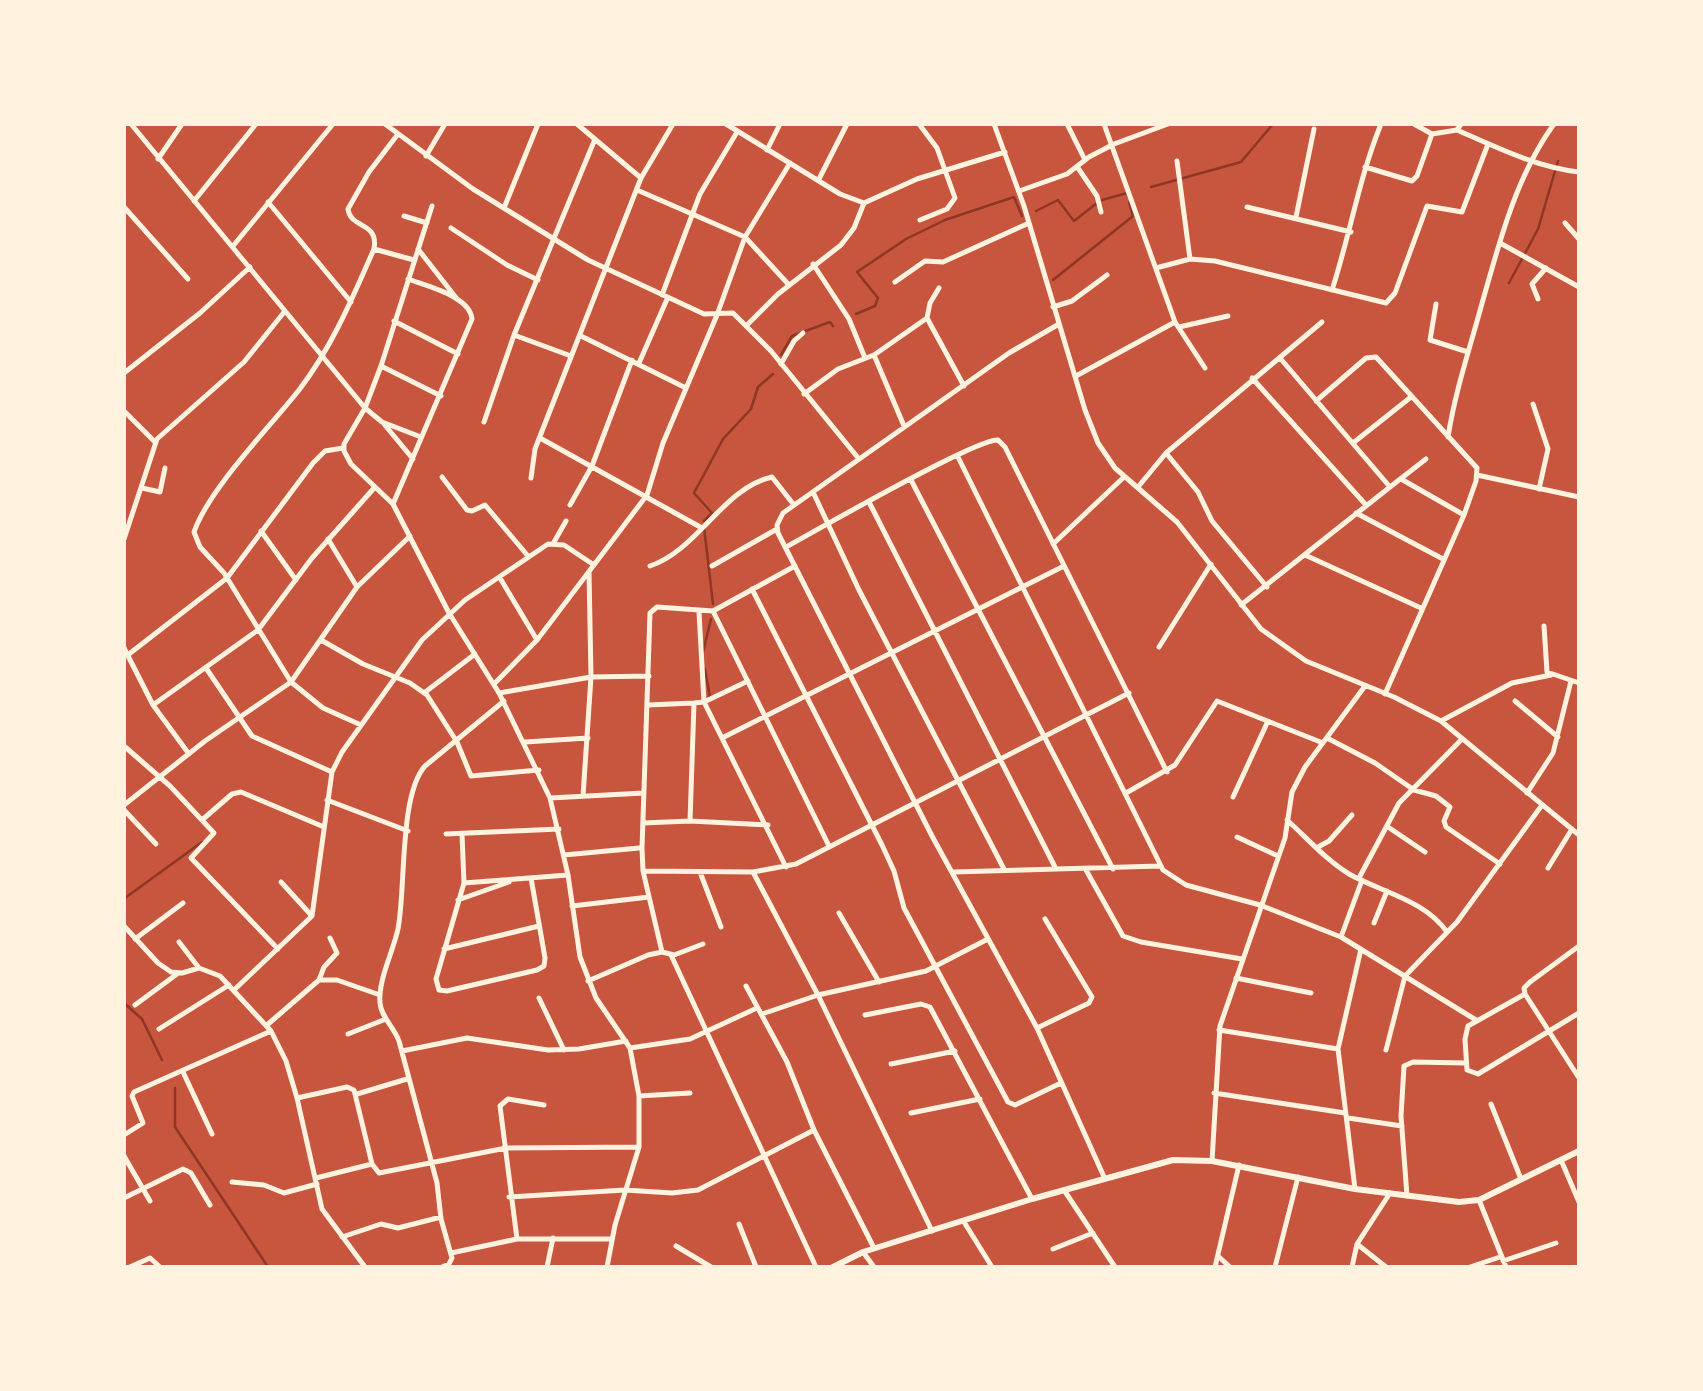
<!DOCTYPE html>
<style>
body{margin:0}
#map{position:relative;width:1703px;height:1391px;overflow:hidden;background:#c8553d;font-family:Figtree,sans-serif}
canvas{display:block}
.frame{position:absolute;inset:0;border:126px solid #fff3e0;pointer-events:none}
</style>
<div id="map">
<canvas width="1703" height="1391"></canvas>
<div class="frame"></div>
</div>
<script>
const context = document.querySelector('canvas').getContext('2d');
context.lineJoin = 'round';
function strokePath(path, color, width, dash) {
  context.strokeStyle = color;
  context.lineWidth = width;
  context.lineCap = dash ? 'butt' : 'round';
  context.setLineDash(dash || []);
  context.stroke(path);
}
strokePath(new Path2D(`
 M1151,187l90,-25 32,-38
 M1102,200l25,-7 1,3
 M1036,211l22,-11 16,21 23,-18
 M1053,280l80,-64 -4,-14
 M1509,283l29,-54 20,-68
 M856,314l19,-8 3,-8 -21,-26 49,-33 39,-19 69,-23 8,19
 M781,355l11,-19 38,-14 3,4
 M704,521l8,-8 -18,-20 29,-54 28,-30 7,-22 15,-13
 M704,527l9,77
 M703,652l8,-33
 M705,669l5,28
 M125,898l77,-56
 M124,1003l18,16 20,41
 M175,1088v39l93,140`), '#8f3625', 2.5);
strokePath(new Path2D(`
 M131,124l234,284 17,14 39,15
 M385,124l88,65 115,71 116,54 29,-1 38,38 88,108
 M577,124l64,54
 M726,124l114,70 24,9 53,-24 88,-27
 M919,124l18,24 18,50 -8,11 -27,11
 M994,124l30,82 61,204 13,33 17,25 62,54 84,107 45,32 88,36 47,24 138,114
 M1067,124l18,36
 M1414,124l18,10 25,-4
 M1461,124l-4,6c39,17 79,37 122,42
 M767,150l13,-26
 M426,156l19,-32
 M158,159l24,-35
 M1177,161l13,98
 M1365,167l47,14 5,-5 15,-42
 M1078,168l19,28 4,16
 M819,179l28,-55
 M637,190l108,47 44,48
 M1019,191l48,-17 22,-17 25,-13 54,-20
 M194,201l62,-77
 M268,202l83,100
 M432,206l-51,160 -16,42 -21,36v7l7,13 42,40 56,109 50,80 51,105 18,77 12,82 16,41 34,50 9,48v51l-24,78 -8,42
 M124,207l64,72
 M1247,207l104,25
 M504,208l34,-84
 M404,216l23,7
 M1296,217l18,-88
 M1565,223l14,16
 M451,228l56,37 31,15
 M1500,243l79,44
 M233,246l100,-122
 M374,249l40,11
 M418,249l39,50
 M813,264l36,55 16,39
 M1156,268l34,-9 25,2 171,42 9,-10 32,-87 35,6 26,-68
 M895,282l30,-21 18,1 86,-39
 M939,288l-9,15 -3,15 37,68
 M1332,290c18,-55 27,-112 49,-166
 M662,295l38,-101 37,-62
 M1538,299l-6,-15 14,-16
 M1436,304l-6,36 38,12
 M1053,307l19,-6 35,-26
 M394,321l64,33
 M1175,322l30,46
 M1059,324l-50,29 -226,160 -6,12 1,8 154,303 105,192 68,151
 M747,325l31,-31 63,-49 13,-17 10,-25
 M1179,327l49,-11
 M514,335l57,21
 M581,336l105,52
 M874,355l30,71
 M639,363l29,-66
 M781,364l13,-23 9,-8
 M381,366l60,30
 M124,373l76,-60 50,-46
 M1076,376l99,-54 -71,-198
 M1252,378l114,127
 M804,394l34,-25 36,-14 53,-37
 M1316,401l50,-43 10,-1 101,111 -1,13 -12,34 -79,179
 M1533,404l15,45 -9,40
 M124,411l31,31
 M484,422l30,-87 81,-196
 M384,424l29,35
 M1448,437c7,-45 21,-86 33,-130 18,-63 34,-129 73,-183
 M540,438l162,90
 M1353,443l58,-46
 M1166,453l32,39 14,29 55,66
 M957,455l206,415 23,15 74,20 81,32 135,83
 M1477,475l102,22
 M442,477l25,33 5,1 13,-6 43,51
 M531,478l4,-29 106,-271 32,-54
 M1401,479l63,36
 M911,480l202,389
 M1138,487l28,-34 156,-131
 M1390,487l36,-28
 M142,488l18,4 5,-24
 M813,492l46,98 145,279
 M869,502l187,367
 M393,504l79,-185c-2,-23 -46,-33 -64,-40
 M570,505l22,-39 40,-106
 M1356,513l87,46
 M261,531l35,49
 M124,539l33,-100 87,-77 41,-51
 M328,539l29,48
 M554,542l12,-21
 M1053,544l71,-67
 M786,547c29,-16 191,-109 212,-107l7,7 162,325
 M1305,555l116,53
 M650,566c48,-16 73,-78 122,-89l22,28
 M712,566l65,-37
 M500,578l37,62
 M752,589l130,256 12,26 10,37 104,194 7,3 46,-22
 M1241,605l149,-118 -110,-129
 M713,611l116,235
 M1544,626l3,46 32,11
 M321,640l42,24 47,19 17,12 30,47 14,34 68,-6
 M1159,647l52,-83
 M124,648l29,57 36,49
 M129,654l98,-76 86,-115 12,-12 18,-3
 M206,668l46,68 80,36
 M748,681l-44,21 82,165
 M494,684l43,-44 110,-145 16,-52 54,-128 28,-78 45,-74
 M424,693l51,-39
 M499,693l92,-16 58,-1
 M1515,701l43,36
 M153,705l105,-75 54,-72 63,-71
 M648,705l46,-2
 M1441,721l71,-38 39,-8
 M361,725l-38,-17 -32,-26 -67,-109 -24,-26 -6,-15c15,-43 75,-104 105,-142 33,-43 53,-91 75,-141 5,-28 -24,-20 -26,-40l21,-37 29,-38
 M722,738l342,-172
 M1327,738l48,25 39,27 22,6 14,11 -6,14 2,6 54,37
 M525,742l63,-4
 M124,746l46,40 44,47 -23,25 87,91
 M1126,793l49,-28 42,-64 106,42
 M1527,793l26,-40 18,-72
 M583,796l8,-119 -2,-105
 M1233,797l35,-76
 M550,798l94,-5
 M327,800l81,31
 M124,805l81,-64 86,-59 66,-95 53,-51
 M124,810l32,34
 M202,820l30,-26 9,-2 83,35
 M1287,820c20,18 39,40 62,54 32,18 76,26 98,58
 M690,821l4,-118 10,-1 -5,-90
 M643,823l47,-2 78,4
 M1388,827l37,25
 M446,834l113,-5
 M462,834l2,49 -28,96 3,11 8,1 90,-21 7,-4 1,-8 -14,-80
 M1237,837l41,19
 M1318,847l11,-6 23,-26
 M564,855l75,-7
 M1548,868l24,-39
 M1086,870l37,66 18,6 101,17
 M643,871l110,1 43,-8 333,-171
 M700,872l21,55
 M753,872l65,123 114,236
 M954,872l206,-6
 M1359,878l40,-75 63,-64
 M281,882l31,34
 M464,883l104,-8
 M458,900l51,-18
 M572,906l77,-9
 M839,913l40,69
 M1374,923l13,-32
 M124,926l34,37 13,9 11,1 17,-5 21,8 51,55 15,30 11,37 25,111 43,58
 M1341,937l21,-57
 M135,939l48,-36
 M179,942l20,26
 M1579,946l-49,36 -6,6 1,6 -57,32 -3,13 2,31 11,4 101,-61
 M444,949l95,-23
 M662,952l-19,-81 -1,-23 8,-235 7,-6 56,4 82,-45
 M671,955l145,312
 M1236,978l75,15
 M319,980l5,-13 13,-14 -7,-15
 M588,981l60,-26 14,-3 12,3 29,-11
 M746,986l41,76 27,68 60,118
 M234,990l78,-74 20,-144 10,-20 80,-112 43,-40 83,-56 16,1 30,20
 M1525,994l54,84
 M539,998l25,52
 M135,1005l42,-31
 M762,1014l56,-19 108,-24 62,-32
 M865,1015l56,-11 9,3 102,192
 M267,1025l52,-45h18l43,15
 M1037,1028l52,-25 3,-6 -47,-78
 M159,1029l70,-44
 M1219,1030l119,19
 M348,1034l38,-15
 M630,1048l60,-9 67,-31
 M1386,1050l19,-74 52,-54 85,-117
 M402,1051l65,-13 81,12 31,-1 47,-8
 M891,1064l64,-13
 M183,1072l29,62
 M1214,1093l131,20
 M357,1094l50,-15
 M639,1096l51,-3
 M297,1098l50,-11 7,3 18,74 7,9 127,-25 133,-1
 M1491,1104l30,75
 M911,1113l69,-14
 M1348,1118l54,8
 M124,1135l19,-12 -11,-27 2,-4 137,-61
 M124,1156l26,45
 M1561,1160l18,42
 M1212,1161l8,-135 65,-188 7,-46 13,-25 60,-81
 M316,1178l56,-14
 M232,1182l32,3 20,8 33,-9
 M1355,1189l-17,-140 23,-100
 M1064,1190l51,77
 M1407,1196l-6,-80 3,-50 9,-4 53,1
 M509,1197l116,-7 47,3 26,-3 116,-60
 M124,1198l59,-29 8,4 19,32
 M1479,1200l27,67
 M964,1222l28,45
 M739,1224l17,43
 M342,1237l39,-13 17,4 43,-11
 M517,1239l-17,-133 8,-7 36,6
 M1357,1244l29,23
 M676,1246l35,21
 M1053,1249l40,-16
 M863,1252l11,15
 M451,1253l66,-14h95
 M1219,1257l11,10
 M1503,1261l53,-18
 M130,1267l20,-9 10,9
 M442,1267l7,-3 3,-6 -11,-39 -4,-36 -38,-142c-5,-14 -18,-24 -19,-38 -2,-23 13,-51 18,-74 8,-41 1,-134 27,-163l79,-65
 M547,1267l6,-29
 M1215,1267l24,-102
 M1275,1267l23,-90
 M1352,1267l5,-23 33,-51
 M1470,1267l30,-10`), '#fff3e0', 5);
strokePath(new Path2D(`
 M833,1267l30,-15 38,-12 131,-41 141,-39 39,1 143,28 104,13 20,-2 100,-49`), '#fff3e0', 6);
</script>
